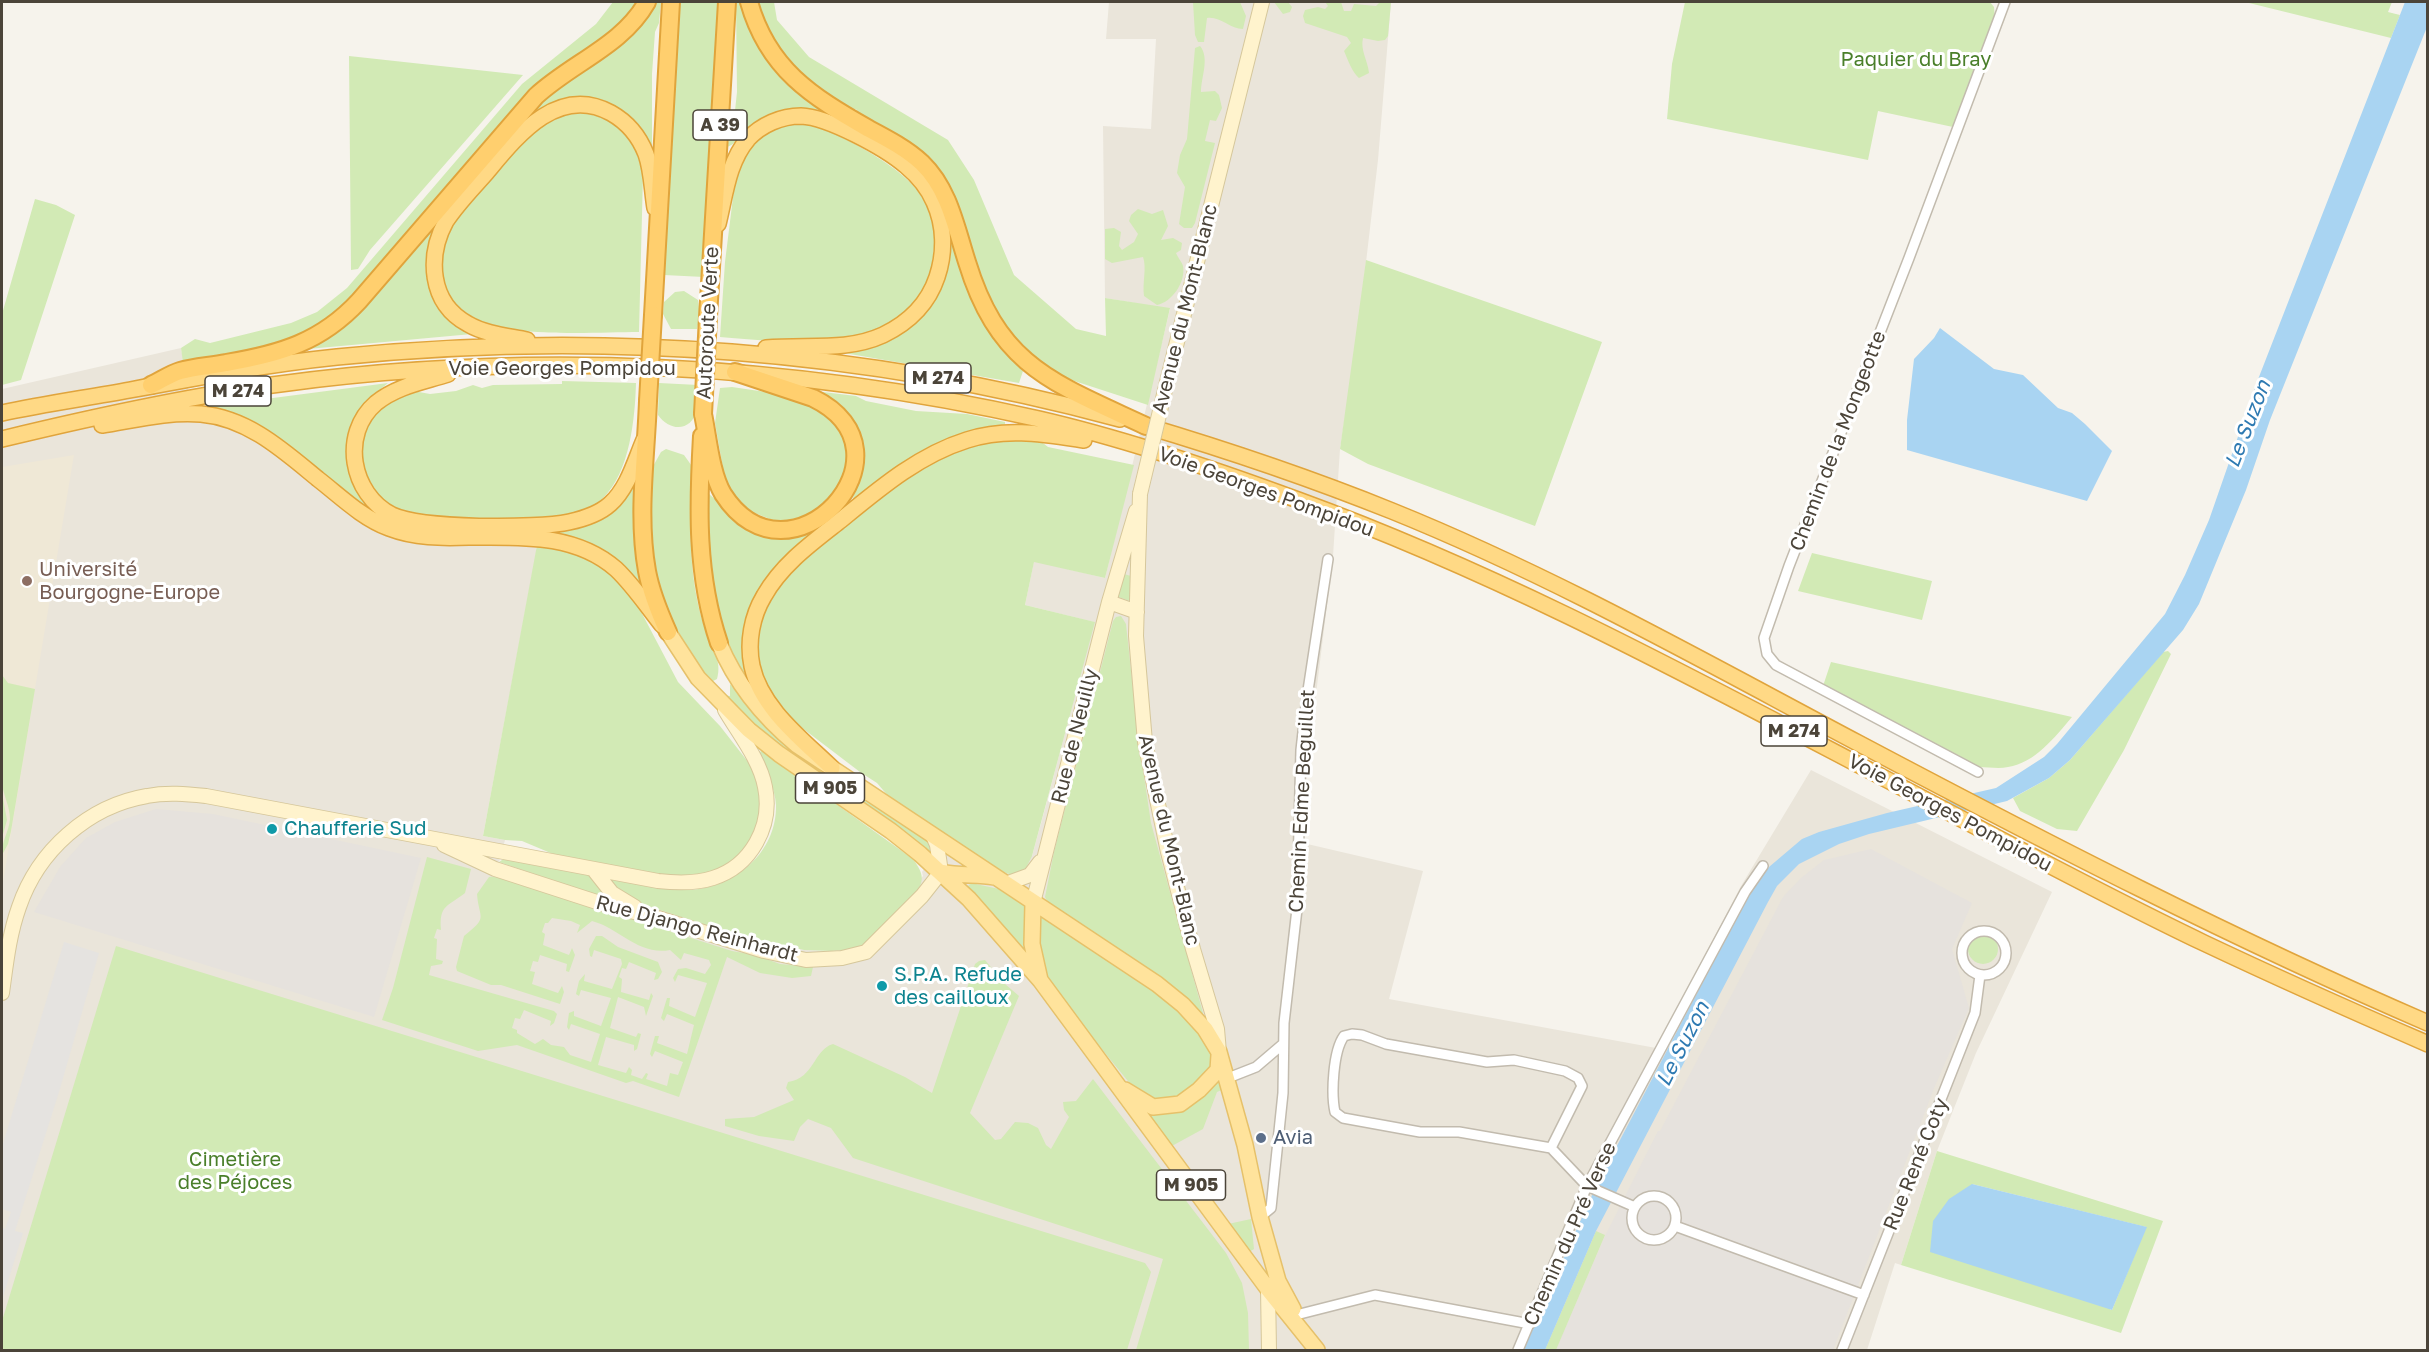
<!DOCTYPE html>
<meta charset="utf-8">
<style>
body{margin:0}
#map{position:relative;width:2429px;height:1352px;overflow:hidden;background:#f6f3ec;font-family:"Golos Text",sans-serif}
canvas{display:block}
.frame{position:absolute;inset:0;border:3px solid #4b4439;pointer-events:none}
</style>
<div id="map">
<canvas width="2429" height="1352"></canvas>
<div class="frame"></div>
</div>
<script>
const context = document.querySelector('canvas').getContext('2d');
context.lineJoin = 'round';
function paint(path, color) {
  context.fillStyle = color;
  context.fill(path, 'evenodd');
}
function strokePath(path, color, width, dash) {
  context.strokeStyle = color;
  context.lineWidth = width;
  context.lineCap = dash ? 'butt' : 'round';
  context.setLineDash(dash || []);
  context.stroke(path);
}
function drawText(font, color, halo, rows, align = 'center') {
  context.font = font + ' "Golos Text",sans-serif';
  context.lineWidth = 6;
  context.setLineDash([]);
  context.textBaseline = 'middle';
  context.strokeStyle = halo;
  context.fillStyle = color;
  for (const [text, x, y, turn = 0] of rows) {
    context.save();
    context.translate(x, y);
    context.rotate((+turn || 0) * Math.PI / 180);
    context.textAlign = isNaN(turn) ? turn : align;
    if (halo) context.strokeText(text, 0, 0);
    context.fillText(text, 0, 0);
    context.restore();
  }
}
paint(new Path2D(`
 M1109,2h282l-13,158 -21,179 -17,110 -7,107 -29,236 -1,51 120,28 -34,128 267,49 85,-162 70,-116 241,122 -76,161 -39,98 -36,114 -6,-2 -28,87h-1865v-961l179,-41 10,59h13l170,106 69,5h95l-2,36 -53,282 22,4 -6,22 137,40 90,30 50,12 28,6 26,1 24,-2 69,-73 -1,-4 26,-38 34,23 50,-1 14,-51 48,-183 -69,-17 9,-44 71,17 65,-269 -65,-11 -2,-172 48,3 5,-90h-50z`), '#eae5da');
paint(new Path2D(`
 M156,809l57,5 208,44 -47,159 -340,-105 26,-45 26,-29 29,-16z
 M1871,849l101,54 -20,46 17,59 -34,78 -102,264h-277l49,-114 53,-105h2l123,-234 18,-19 23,-18z`), '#e6e2dd');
paint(new Path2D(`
 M74,455l-39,234 -33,199v-421z`), '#efe8d6');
paint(new Path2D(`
 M613,2h25c-5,7 -10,16 -17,22 -29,25 -63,42 -92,67l-168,197c-11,11 -21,23 -33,32 -41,29 -97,34 -145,43l-2,-15 14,-9 15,4 81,-20 26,-11 30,-24 175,-204 74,-60z
 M653,2h8l-2,21 -4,9 -3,42v77l-10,-19 -73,-33 -23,6 -16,10 7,-12z
 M679,2h41l-16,275 -40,-2z
 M736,2h5l12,32 73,76 -1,4c-18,2 -54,4 -70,10 -13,5 -17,20 -28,23l7,-27 3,-28z
 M754,2h20l3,18 32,37 139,83 26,40 40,95 62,54 30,7 -1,-38 65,10 -22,97 -89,-29 -37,-26 -36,-50 -25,-81 -103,-105 -2,-5 -3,2 -30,-17 -41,-38z
 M1193,2h47l6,14 -3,13c-13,0 -23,-13 -36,-11l-3,24h-6l-3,-7z
 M1274,2h14l4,5 -2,5 -7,2z
 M1325,2h16l3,9h7l3,-7 22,2 4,-4h11l-3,34 -3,4 -7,1 -15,-3c-3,12 5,23 6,35l-10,5c-7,-6 -11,-18 -15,-27l7,-8 -4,-6 -42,-14 -2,-7 2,-6 13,-3 7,2 3,-3z
 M1685,2h305l4,5 1,11 -42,109 -75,-16 -10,49 -201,-41 5,-55z
 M2245,2h147l-4,10 12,3 -9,23z
 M1200,46c10,12 1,31 1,46l14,-1 4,4 3,13 -6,13 -6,-1 -5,21 10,2 -20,80 -3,5h-8l-5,-4 6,-37 -8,-14 3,-18 7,-16 8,-91z
 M349,56l174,19 -153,175 -12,19 -7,1z
 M577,112c40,5 58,24 66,63l-4,157c-46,0 -131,7 -170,-16 -13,-8 -23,-22 -26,-37 -5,-21 -1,-39 10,-57l69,-82 15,-14 20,-9z
 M798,123c26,4 47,15 71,29 47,29 74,53 63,113 -4,24 -20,46 -41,58 -43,27 -122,18 -171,14l5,-75 11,-89 9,-19 10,-14 18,-12z
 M35,199l21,6 19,10 -54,165 -19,5v-71z
 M1138,209l14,5 11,-4 5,16 -7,14 12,-2 9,5 -1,7 -5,3c2,5 6,9 7,13 3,16 -11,36 -26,39l-13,-9c-2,-13 3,-28 -1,-39l-31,6 -7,-4v-30l9,-1 7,4 -2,14 3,4 12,-8 4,-8 -9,-13 2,-6z
 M433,223l4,2c-26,58 -4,71 35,109l-164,15 -3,-2z
 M951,230c18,62 27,93 72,141l-4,12 -175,-30 43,-12 16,-8 15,-13z
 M1366,260l236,82 -67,184 -167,-62 -28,-15z
 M684,291l14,9 2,16 -3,13h-26l-8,-15 1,-12 11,-10z
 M562,381l74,2c-1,35 -6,89 -33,115 -8,9 -20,14 -32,17 -21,6 -46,3 -68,3 -33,0 -72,5 -104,-8 -34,-14 -52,-66 -25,-96 12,-12 27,-18 43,-25l2,3 11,2 26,-3 17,-6 9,3 11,-3 69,-1z
 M388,383c-28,22 -53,57 -37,94 5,13 15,25 23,36l-170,-106z
 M659,383l39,2c-1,8 0,16 -1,24 -5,23 -27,23 -39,6z
 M732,387l34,5 34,8 34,20 12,21 1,14 -3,19 -7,18 -23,22 -31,8 -8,-1 -28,-11 -16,-17 -6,-13 -10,-57 5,-35z
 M823,392l33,4 10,5 50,10 51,3 38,8v2l-38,9 -115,69 6,-23 1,-22 -37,-60z
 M1011,439l28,1 9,7 86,18 -29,113 -71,-16 -9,43 70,17 -63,234 -8,16c-10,4 -15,3 -24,-2l-111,-73 -12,-14 -17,-11 -67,-51 -19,-24 -11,-20 -6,-28 3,-25 4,-14 13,-22 17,-21 107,-86 46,-28 43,-12z
 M666,449l18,6 10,14c-5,51 -6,107 10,157 6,18 19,34 13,53l-6,3 -18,-20 -18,-27 -16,-45 -6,-32 -3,-31 2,-59 9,-16z
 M632,485h3c-2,35 0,67 6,101l-99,-54 28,-4z
 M709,494l28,24 65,15 15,-3 -15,11 -39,43 -16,95c-5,-5 -8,-13 -12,-20 -25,-49 -31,-110 -26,-165z
 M537,545h10l41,12 30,21 19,26 41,78 42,44 32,41 8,29 -2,31 -7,16 -25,24 -29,9 -45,-1 -99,-21 -31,-13 -17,-1 -22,-4z
 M1812,553l120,28 -10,39 -124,-29z
 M1124,574l7,2 -1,25 -14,-5z
 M1121,616l5,8 12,112 13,87 52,190 -1,4 -153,-112 -4,-8 9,-45 59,-231 3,-4z
 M2168,651l3,3 -47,96 -47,81 -20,-2 -37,-18 -7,-13 36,-20 21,-18 93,-108z
 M1831,662l241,55c-17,20 -37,46 -64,50 -9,2 -20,0 -29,0l-156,-81z
 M2,675l6,8 27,6 -24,142 -3,13 -6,11c-1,-14 7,-23 8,-36 0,-13 -7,-24 -8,-36 -2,-35 -1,-73 0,-108z
 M730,684l30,35 167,119 4,10 -2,5 -158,-112 -49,-46 8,1z
 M762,751l151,108c9,13 13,20 3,34l-50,50 -12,6 -23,2 -27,-1 -78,-18 -90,-30 -15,-7 -14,-18c27,6 55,14 82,13 45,-2 88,-37 87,-85 -1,-18 -11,-36 -17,-53z
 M2,793l5,27 -5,18z
 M427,857l44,12 -6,24c-18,14 -26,12 -24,37l-4,-1 -3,9 3,1 -1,20 7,2 -1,3 -11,2 -2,9 125,36 3,3 -3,9 -4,3 1,-5 -27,-11 -4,9 -5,-1 -3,10 5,2v3l18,11 8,-5 8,6 13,2 6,8 21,7 9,-28 -29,-10 -2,6 -2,-3 2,-14 5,-2v5l27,10 10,-28 -30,-8 -2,6 -3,-2 3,-13 6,-7 -1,7 28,8 10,-25 -1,-5 -27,-9 -2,7 -2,-1 -1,-7 7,-13h6l16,11 40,15 4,10 -4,7 -4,1 2,-7 -27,-11 -3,7 -4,-1 -3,9 3,2 -1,13 28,8 2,-7 2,3 -7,20 -2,-9 -26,-10 -8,31 26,9 2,-4 3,1 -4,15 -3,2v-6l-28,-8 -8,28 28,8 3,-6 3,3 -1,5 11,4 4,-6 2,1 -2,5 21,7 3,-13 8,2 5,-13 -28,-11 -3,6 -2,-3 5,-18h4l-2,7 30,11 7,-29 -27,-11 -3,7 -3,-3 6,-20h3l-1,8 26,11 12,-34 -29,-8 -3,7 -2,-4 5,-9 8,-1 19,6 6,-9 -2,-5 -25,-7 -3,7 -11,-10c-31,6 -51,-22 -78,-29l-15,12 3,-8 -9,-4 -19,-3 -4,5h-3l-3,9 3,2 -2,11 26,10 3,-7 3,7 -6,17 -3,-1 1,-7 -27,-9 -2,7 -5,-1 -3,10 5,1 -3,12 26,9 4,-7 2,6 -4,12 -59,-19h-10l-34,-14 -1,-4 8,-31c25,-20 15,-16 13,-42l12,-17c12,-2 32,9 45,11l198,63 23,4 25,9 33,3 -2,9 -19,2 -32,-5 -33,-16 -48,140 -46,-16 -7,2 -109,-38 -39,6 -96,-31 11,-32z
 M505,858l83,15 21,26 -110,-37z
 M971,883l28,6 25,16 2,48 -59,-66z
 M1039,916l4,1c37,23 166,98 169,142 1,22 -36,39 -53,43l-27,-16 -63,-77 -17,-24 -6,-11 -9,-40z
 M1968 949a15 15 0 1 1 30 0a15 15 0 1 1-30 0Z
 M116,946l1029,317 6,9 -24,78h-1125v-29z
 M985,960l20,24 14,12 -49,117 25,27 6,-1 14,-17 13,1 10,5 8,17 5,4 18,-32 -5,-7 -1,-8 13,-1 17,-22 133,174 16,30 6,30 1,37h-113l27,-91 -310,-101 -22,-30 -23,-9 -8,8 -6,14 -35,-5 -34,-10v-7l29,-2 40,-17 -8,-12 2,-6c27,-4 25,-32 45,-38l72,33 27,16 43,-129 4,-3z
 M1222,1079l2,10 -7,3 -14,37 -33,18 -29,-39 52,-7z
 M1937,1151l226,70 -42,112 -220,-68zM1972,1184l174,43 -34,83h-1z
 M1251,1219l3,30 -5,3 -21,-28z
 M1596,1231l9,4 -49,115h-11z`), '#d2eab5');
paint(new Path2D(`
 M64,942l35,11 -40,139 -44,139 8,2 -21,67v-73l3,2 6,-17 -9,-3v-62z`), '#e5e3e0');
paint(new Path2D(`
 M2405,2h22v25l-157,393 -24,70 -47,114 -16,26 -113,130 -21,18 -42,23 -138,33 -30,10 -40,20 -22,22 -9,16 -172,329 -51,119h-23l76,-168 150,-286 21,-29 33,-28 17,-7 68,-19 109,-25 48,-31 13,-13 108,-130 20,-39 24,-55 48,-138z
 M1940,328l54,41 29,6 35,33 14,5 13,11 27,27 -25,50 -180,-51v-30l7,-61 20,-21z
 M1972,1184l175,43 -35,83 -182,-58 3,-31 16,-22z`), '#a9d4f2');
const minor = new Path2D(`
 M1978,772l-202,-107 -9,-11 -3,-16 25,-72 120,-308 96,-256
 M1962 953a22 22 0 1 1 44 0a22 22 0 1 1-44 0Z
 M1228,1078l28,-11 27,-23
 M1551,1148l31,-62 -4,-8 -13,-7 -51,-11 -27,2 -101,-18 -24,-9 -10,-1 -8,2c-11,15 -13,58 -9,76l8,6 77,14h39l92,16 36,38 48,21
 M1632 1218a22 22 0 1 1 44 0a22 22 0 1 1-44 0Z
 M1260,1217l11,-9 12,-115 1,-70 13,-114 4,-159 6,-53 21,-138
 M1675,1226l189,69
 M1296,1315l79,-20 155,29
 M1518,1350l69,-164 158,-294 18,-26
 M1842,1350l133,-337 5,-38`);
const secondary = new Path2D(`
 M1166,386l96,-384
 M1140,494l-4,142 9,106 23,110 25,97 24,80 2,23
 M1109,602l28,10
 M444,845l51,24 111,36 52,13 106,33 42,9 36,-2 24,-6 56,-56 19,-24 -4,-27 -4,-9
 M593,869l19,24 23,14
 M1008,883l22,-8 10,-13
 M1033,903l76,-301 27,-91
 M2,993c4,-29 7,-58 17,-86 19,-56 69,-101 128,-111 20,-4 40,-2 59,0l452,85c18,2 37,3 55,-3 38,-12 60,-52 52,-91 -5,-27 -26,-53 -40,-77
 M1268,1289l1,61`);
const primary = new Path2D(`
 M668,632l30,46 51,52 30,24 112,77 29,23 49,45 71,81 228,309 49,61
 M719,643c17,41 43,73 78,102l360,239 26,21 22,24 14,23 26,93 15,72 18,64 15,28
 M941,872c18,4 36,2 53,5
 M1033,903l-1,41 8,36
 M1125,1090l28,17 27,-3 19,-14 19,-20 1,-15`);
const trunk = new Path2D(`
 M718,224c7,-28 10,-62 30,-85 13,-14 33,-23 53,-23 27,1 84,32 105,50 12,10 22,22 28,36 11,24 11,51 3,75 -9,27 -29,46 -54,58 -37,17 -78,9 -117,13
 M527,340c-20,-4 -42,-6 -59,-16 -39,-21 -41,-68 -22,-103 12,-18 27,-33 41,-49 30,-36 71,-88 124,-59 16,9 28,23 35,41 6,17 6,36 9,54
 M448,374c-25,8 -51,12 -72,29 -36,31 -25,91 16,112 30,14 143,14 177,7 14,-3 30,-8 41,-18 18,-16 25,-43 34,-64
 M2,413c42,-9 85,-15 128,-23 69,-13 138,-26 207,-33 262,-27 529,-7 783,62
 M102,425c32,-5 67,-14 99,-11 47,4 83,37 117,65 22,17 44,39 71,49 26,10 52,10 80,9 51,0 106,-4 147,32 17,16 31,37 46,56
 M1143,425c84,25 167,53 249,86 161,65 313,151 466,232 187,99 375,196 570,280
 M2,439c91,-22 185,-43 278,-55 252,-34 511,-21 759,35 87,20 175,50 259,81 203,74 393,177 584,277 107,56 213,114 322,166 74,35 148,68 224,101
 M832,768c-30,-29 -71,-60 -80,-102 -5,-24 0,-50 12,-70 18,-32 49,-54 77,-76 39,-32 78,-65 126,-80 39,-13 77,-6 117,0`);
const motorway = new Path2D(`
 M749,2c19,67 62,94 120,127 19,10 38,20 53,34 27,26 34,65 45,99 32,105 87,121 179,164
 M653,315l18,-313
 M708,317l19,-315
 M151,385c9,-4 19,-11 29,-14 14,-4 31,-5 46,-8 54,-9 95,-21 133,-62l177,-205c37,-34 86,-50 111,-94
 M648,401c-2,56 -11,115 -1,170 4,22 12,41 21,61
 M703,414c5,24 8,60 20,80 66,103 201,-42 90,-96l-78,-26
 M702,436c-4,71 -6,139 17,207`);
strokePath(minor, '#c2bbae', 12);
strokePath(secondary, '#d6c79b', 16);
strokePath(primary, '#e6c16a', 18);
strokePath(trunk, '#e0a43c', 18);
strokePath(motorway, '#e0a43c', 20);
strokePath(minor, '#fff', 9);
strokePath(secondary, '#fff3cd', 14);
strokePath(primary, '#ffe39c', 15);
strokePath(trunk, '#ffd985', 15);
strokePath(motorway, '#ffcf6e', 16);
const secondaryBridge = new Path2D(`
 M1140,494l26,-108`);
const motorwayBridge = new Path2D(`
 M648,401l5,-86
 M703,414l5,-97`);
strokePath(secondaryBridge, '#d6c79b', 16, []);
strokePath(motorwayBridge, '#e0a43c', 20, []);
strokePath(secondaryBridge, '#fff3cd', 14);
strokePath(motorwayBridge, '#ffcf6e', 16);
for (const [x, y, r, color] of [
 [27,581,6,"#8d6e63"],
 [272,829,6,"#0f9aa8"],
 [882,986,6,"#0f9aa8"],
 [1261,1138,6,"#5c6f8a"]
]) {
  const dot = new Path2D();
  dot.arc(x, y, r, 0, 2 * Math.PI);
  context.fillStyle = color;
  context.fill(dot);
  strokePath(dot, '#fff', 2);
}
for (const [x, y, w] of [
 [720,125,54],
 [938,378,66],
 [238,391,66],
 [1794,731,66],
 [830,788,69],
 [1191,1185,69]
]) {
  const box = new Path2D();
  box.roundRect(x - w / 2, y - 15, w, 30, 4.5);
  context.fillStyle = '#fff';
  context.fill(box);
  strokePath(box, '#4b4439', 1.5);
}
drawText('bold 18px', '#4b4439', null, [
 ["A 39",720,125],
 ["M 274",938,378],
 ["M 274",238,391],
 ["M 274",1794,731],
 ["M 905",830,788],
 ["M 905",1191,1185]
]);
drawText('20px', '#4a7f2a', '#fff', [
 ["Paquier du Bray",1916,60],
 ["Cimetière",235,1160],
 ["des Péjoces",235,1183]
]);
drawText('20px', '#4b4439', '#fff', [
 ["Avenue du Mont-Blanc",1185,309,-76],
 ["Autoroute Verte",708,323,-87],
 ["Voie Georges Pompidou",562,369],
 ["Chemin de la Mongeotte",1838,441,-69],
 ["Voie Georges Pompidou",1266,492,20],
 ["Rue de Neuilly",1075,736,-76],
 ["Chemin Edme Beguillet",1302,801,-87],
 ["Voie Georges Pompidou",1950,813,28],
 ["Avenue du Mont-Blanc",1169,840,77],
 ["Rue Django Reinhardt",697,929,15],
 ["Rue René Coty",1916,1164,-68],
 ["Chemin du Pré Verse",1570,1234,-66]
]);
drawText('20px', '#785e54', '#fff', [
 ["Université",39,570],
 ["Bourgogne-Europe",39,593]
], 'left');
drawText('20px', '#0d838f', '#fff', [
 ["Chaufferie Sud",284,829],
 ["S.P.A. Refude",894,975],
 ["des cailloux",894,998]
], 'left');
drawText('20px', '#4e5e75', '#fff', [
 ["Avia",1273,1138]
], 'left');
drawText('italic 21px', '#2e7ab2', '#fff', [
 ["Le Suzon",2248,424,-69],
 ["Le Suzon",1683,1044,-63]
]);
</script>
